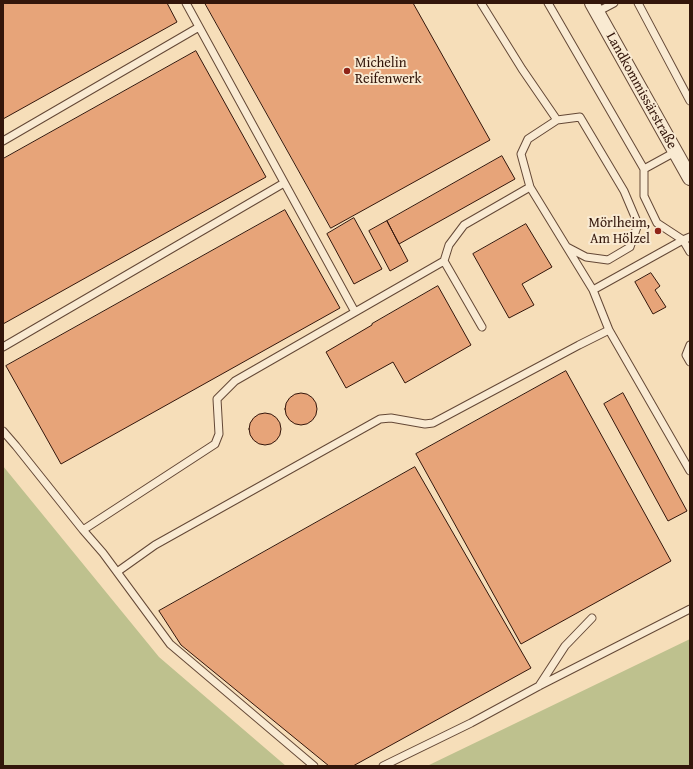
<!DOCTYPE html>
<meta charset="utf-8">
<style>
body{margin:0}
#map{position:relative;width:693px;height:769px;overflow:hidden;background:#f6deb9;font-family:"Gentium Book Plus",serif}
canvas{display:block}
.frame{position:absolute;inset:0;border:4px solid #33160b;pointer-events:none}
</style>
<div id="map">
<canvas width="693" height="769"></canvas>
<div class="frame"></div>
</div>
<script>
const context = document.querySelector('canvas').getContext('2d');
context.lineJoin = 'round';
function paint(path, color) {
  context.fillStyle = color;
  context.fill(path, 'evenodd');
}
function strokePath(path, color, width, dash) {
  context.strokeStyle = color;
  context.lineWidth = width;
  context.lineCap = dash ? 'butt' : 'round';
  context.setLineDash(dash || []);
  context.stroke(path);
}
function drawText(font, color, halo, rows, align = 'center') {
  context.font = font + ' "Gentium Book Plus",serif';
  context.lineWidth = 4;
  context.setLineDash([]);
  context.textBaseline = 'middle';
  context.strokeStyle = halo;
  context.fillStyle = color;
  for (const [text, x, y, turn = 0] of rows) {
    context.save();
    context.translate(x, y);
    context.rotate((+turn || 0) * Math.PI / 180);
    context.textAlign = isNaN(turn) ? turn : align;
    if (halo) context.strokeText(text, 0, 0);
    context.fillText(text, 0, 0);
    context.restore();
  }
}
paint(new Path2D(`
 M3,466l156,191 127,109h-283z
 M690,639v127h-263z`), '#bec18e');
const building = new Path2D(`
 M3,3h164l10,19 -174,97z
 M205,3h208l77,137 -159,88z
 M196,51l70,126 -263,147v-165z
 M502,156l13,23 -116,65 -12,-23z
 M285,210l55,98 -279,156 -55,-98z
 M354,218l28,51 -28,15 -27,-50z
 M387,221l21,40 -18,10 -21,-40z
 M526,224l26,43 -30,17 12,21 -25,13 -36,-64z
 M651,273l9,13 -5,4 11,17 -13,7 -18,-32z
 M438,286l33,59 -66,38 -12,-21 -47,26 -20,-36 46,-27v-1z
 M566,371l105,190 -150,83 -105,-190z
 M623,393l64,118 -19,10 -64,-117z
 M285 409a16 16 0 1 1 32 0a16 16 0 1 1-32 0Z
 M249 429a16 16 0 1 1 32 0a16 16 0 1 1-32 0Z
 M415,467l116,201 -178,98h-24l-148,-121 -22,-34z`);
paint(building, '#e7a479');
strokePath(building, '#33160b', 1);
const service = new Path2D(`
 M186,3l169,309
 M481,3l41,66 35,51 -29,19 -7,15 9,33 63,103 90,-50 7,-3
 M548,3l96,166v27l13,27 26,17 7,12
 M638,3l52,98
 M597,12l17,-9
 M557,120l23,-3 44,74 14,33 -8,23 -22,13 -22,-3 -19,-10
 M3,141l196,-114
 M644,169l31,-17
 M593,290l16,40 81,141
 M482,327l-38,-66 5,-16 15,-20 66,-38
 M690,345l-4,10 4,7
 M3,347l281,-164
 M3,431l13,15 67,84 20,23 14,19 38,-27 225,-126 11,-1 34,6 8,-1 146,-78 30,-15
 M83,530l132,-86 4,-10 -2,-35 18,-18 209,-120
 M117,572l53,72 144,122
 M539,686l26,-40 27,-28
 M383,766l88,-43 68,-37 151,-77`);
const minor = new Path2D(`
 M592,3l98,175`);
strokePath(service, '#644836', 9);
strokePath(minor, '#644836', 16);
strokePath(service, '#f9ead2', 7);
strokePath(minor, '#f9ead2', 14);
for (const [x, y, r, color] of [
 [347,71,4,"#8f2418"],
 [658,231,4,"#8f2418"]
]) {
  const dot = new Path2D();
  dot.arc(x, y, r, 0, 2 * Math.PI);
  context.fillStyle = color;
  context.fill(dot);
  strokePath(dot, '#f9ead2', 1.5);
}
drawText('14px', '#33160b', '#f9ead2', [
 ["Michelin",355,63],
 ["Reifenwerk",355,79],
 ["Mörlheim,",650,223,"right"],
 ["Am Hölzel",650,239,"right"]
], 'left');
drawText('14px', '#33160b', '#f9ead2', [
 ["Landkommissärstraße",641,91,61]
]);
</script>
